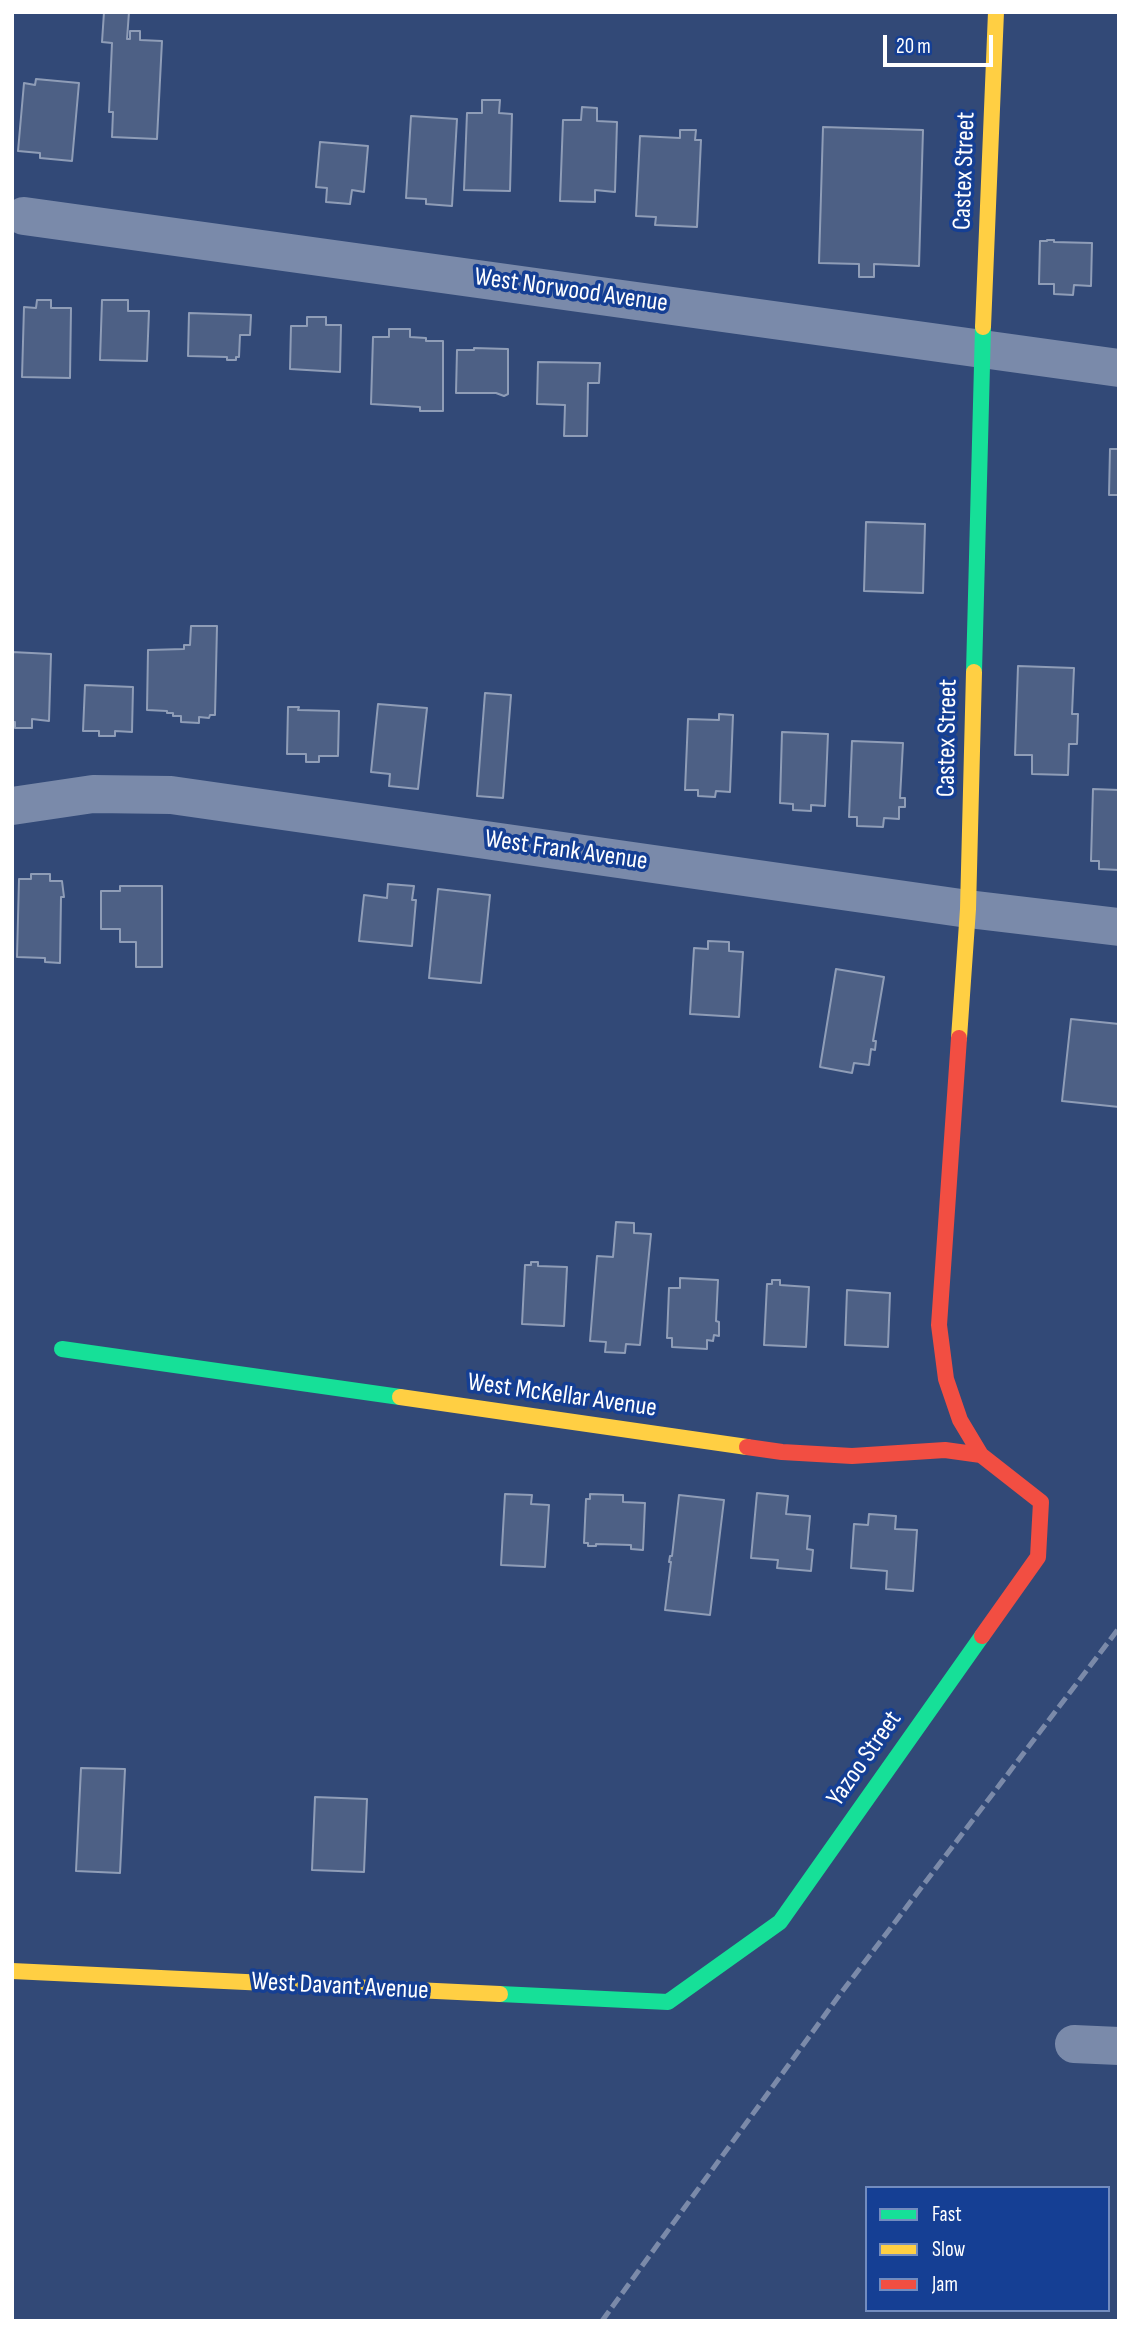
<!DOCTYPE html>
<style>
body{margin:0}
#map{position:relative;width:1131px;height:2333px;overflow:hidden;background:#324977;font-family:"Sofia Sans Condensed",sans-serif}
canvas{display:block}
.frame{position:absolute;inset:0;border:14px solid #fff;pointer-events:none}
.legend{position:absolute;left:865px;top:2186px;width:245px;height:126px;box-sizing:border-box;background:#153f94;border:2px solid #738cbf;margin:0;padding:9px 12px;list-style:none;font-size:21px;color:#fff}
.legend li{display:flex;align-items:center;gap:14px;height:35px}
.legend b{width:35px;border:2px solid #738cbf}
.scale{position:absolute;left:883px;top:35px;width:110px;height:32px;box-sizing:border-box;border:4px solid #fff;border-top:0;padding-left:9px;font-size:21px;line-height:24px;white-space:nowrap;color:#fff;-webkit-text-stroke:5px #153f94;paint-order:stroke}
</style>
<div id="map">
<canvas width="1131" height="2333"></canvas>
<div class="frame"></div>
<ul class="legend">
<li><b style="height:9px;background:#16e098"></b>Fast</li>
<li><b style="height:9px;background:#ffcf43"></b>Slow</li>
<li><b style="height:9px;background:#f24e42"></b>Jam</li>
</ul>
<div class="scale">20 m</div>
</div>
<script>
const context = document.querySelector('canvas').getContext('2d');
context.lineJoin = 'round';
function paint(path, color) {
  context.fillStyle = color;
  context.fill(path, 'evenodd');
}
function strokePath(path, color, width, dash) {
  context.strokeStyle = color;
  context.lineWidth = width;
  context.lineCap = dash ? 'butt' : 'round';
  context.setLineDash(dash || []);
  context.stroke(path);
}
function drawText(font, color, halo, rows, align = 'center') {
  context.font = font + ' "Sofia Sans Condensed",sans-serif';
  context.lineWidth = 7;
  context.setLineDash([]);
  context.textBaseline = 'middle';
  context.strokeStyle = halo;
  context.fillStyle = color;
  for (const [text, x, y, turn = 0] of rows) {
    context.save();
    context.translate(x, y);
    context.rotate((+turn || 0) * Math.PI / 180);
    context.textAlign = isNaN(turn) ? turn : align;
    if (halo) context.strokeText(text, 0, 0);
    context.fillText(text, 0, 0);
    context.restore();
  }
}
const building = new Path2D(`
 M104,12h25l-2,27h3v-8h10v9l22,1 -5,98 -45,-2 1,-25h-4l3,-69 -10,-1z
 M36,79l43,4 -7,78 -32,-3v-5l-22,-2 6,-68 11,2z
 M482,100h18l-1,13 13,1 -2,77 -46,-1 3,-77h15z
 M582,107l15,1v13l20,1 -2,70 -20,-2v12l-35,-1 3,-81h18z
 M411,116l46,3 -5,87 -26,-2v-5l-20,-1z
 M823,127l100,3 -4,136 -45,-2v13h-15v-13l-40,-1z
 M680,130h16l-1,10h6l-4,87 -42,-2 1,-8 -20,-1 4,-80 40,2z
 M320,142l48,4 -4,46 -12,-2 -2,14 -24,-2 1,-14 -11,-1z
 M1047,240h7v2l38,1 -1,43 -17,-1 -1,10 -19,-1v-10h-15l1,-43h7z
 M37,300h14v8h20l-1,70 -48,-1 2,-70 12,1z
 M102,300h26v11h21l-2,50 -47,-1z
 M189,313l62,2 -1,20h-10l-1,22h-3v3h-9v-3l-39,-1z
 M307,317h19v8h15l-1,47 -50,-3 1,-43h16z
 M389,329h21v8l16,1v3h17v70h-23v-4l-49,-3 2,-67h16z
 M474,348l34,1v45l-4,2 -8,-3h-40l1,-43h17z
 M538,362l62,1 -1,20h-11l-1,53h-23l1,-31 -28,-1z
 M1110,449h9v46h-10z
 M866,522l59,2 -2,69 -59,-2z
 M191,626h26l-2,89h-5l-1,3 -10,-1v6l-18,-1v-6h-8v-3h-6v-2l-20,-1 1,-60 36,-1v-4h6z
 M12,652l39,2 -2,67 -17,-2v9h-17v-6h-3z
 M1018,666l56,2 -2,46h6l-1,30h-8l-1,31 -36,-1v-19h-17z
 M85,685l48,2 -1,45 -17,-1v5h-16v-5h-16z
 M485,693l26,2 -8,103 -26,-2z
 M378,704l49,4 -9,81 -29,-3 1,-12 -19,-2z
 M288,707h11l-1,3 41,1 -1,45h-19v6h-13v-8h-19z
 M719,714l14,1 -3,77 -14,-1 -1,6 -17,-1v-6h-13l3,-71 31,1z
 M782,732l46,2 -3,72 -14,-1v6l-18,-1v-6l-13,-1z
 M852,741l51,2 -3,55h5v9h-6v12l-15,-1 -1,9 -26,-1v-9h-8z
 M1093,789l26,1v80l-20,-1v-8h-8z
 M31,874h19v7h12l2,16h-3l-1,66 -15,-1v-4l-28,-1 2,-78h12z
 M388,884l26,2 -2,14h4l-4,46 -53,-5 5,-46 23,3z
 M120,886h42v81h-26v-25h-16v-13h-19v-38h19z
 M438,889l52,6 -9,88 -52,-5z
 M708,941l21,1v9l14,1 -4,65 -49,-3 4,-66 14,1z
 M836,969l48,8 -11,64h3l-1,9 -4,-1 -2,16 -15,-2 -2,10 -32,-6z
 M1071,1019l48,5v83l-57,-6z
 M616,1222l18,1v10l17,1 -11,111 -14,-1 -1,9 -20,-1 1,-10 -16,-1 7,-85 16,1z
 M531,1262h7v4l29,1 -3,59 -42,-2 3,-59h6z
 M680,1278l38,2 -2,41 3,1v14l-5,-1 -1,6 -6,-1v9l-35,-2v-9h-5l2,-50h11z
 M772,1280h8v5l29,2 -3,60 -42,-2 3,-61h5z
 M847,1290l43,3 -2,54 -43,-2z
 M757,1493l31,3 -2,18 24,2 -3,33 6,1 -2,21 -34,-3 1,-8 -27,-2z
 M505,1494l27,1 -1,9 18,1 -4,62 -44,-2z
 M590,1494l33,1v7l22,1 -2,47 -12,-1v-4l-35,-1v2h-8v-3h-4l2,-44h4z
 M679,1495l45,5 -14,115 -45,-5 6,-48h-2l1,-6h2z
 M869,1514l27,2 -1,13 22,1 -4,61 -27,-2 1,-18 -36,-3 3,-44 14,1z
 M81,1768l44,1 -5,104 -44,-2z
 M315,1797l52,2 -3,73 -52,-2z`);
paint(building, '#4d6085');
strokePath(building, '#8f9db7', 2);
strokePath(new Path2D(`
 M24,216l1095,152
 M12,806l81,-12 78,1 797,114 151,18
 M1074,2044l45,2`), '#7a8aaa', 38);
strokePath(new Path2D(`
 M974,672l9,-345
 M62,1349l338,48
 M500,1994l168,8 112,-80 202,-286`), '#16e098', 16);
strokePath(new Path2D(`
 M983,327l13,-315
 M959,1038l9,-129 6,-237
 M400,1397l347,50
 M12,1971l488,23`), '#ffcf43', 16);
strokePath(new Path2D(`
 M959,1038l-20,287 7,54 14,41 21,35
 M747,1447l35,5 70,4 93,-6 36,5 60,47 -3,55 -56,79`), '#f24e42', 16);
strokePath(new Path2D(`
 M602,2321l236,-324 281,-369`), '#7b8aa9', 5, [12, 5]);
drawText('26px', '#fff', '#153f94', [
 ["Castex Street",965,171,-88],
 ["West Norwood Avenue",571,291,8],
 ["Castex Street",948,738,-89],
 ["West Frank Avenue",566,851,8],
 ["West McKellar Avenue",562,1396,8],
 ["Yazoo Street",865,1759,-55],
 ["West Davant Avenue",340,1987,3]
]);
</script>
